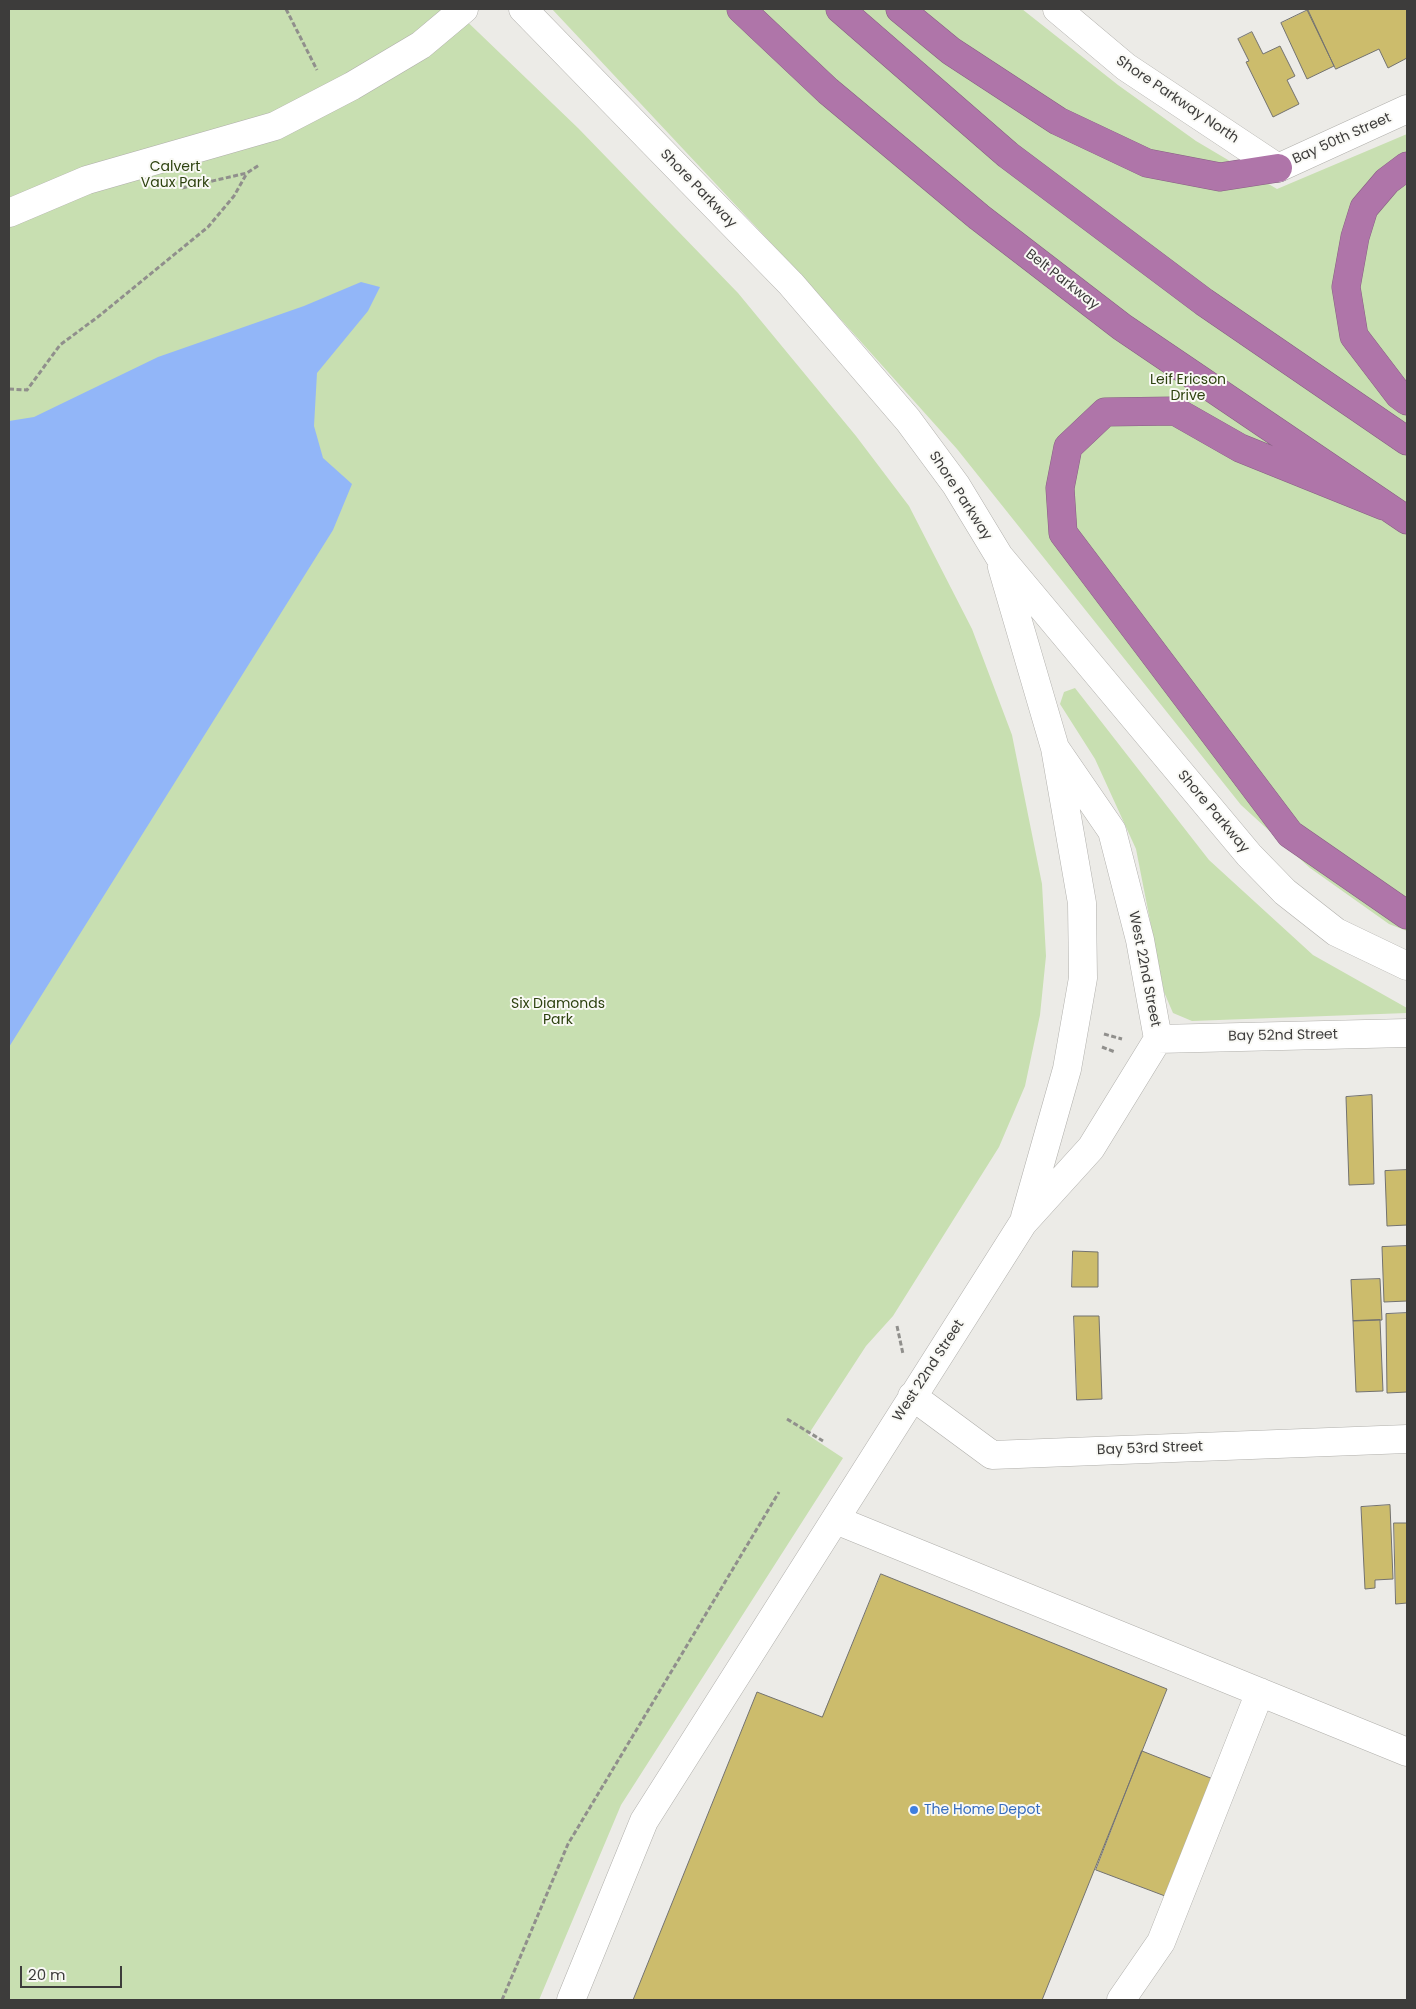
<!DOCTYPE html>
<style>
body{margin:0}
#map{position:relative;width:1416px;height:2009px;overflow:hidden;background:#ecebe7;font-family:Poppins,sans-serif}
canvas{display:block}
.frame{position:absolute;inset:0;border:10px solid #3d3c3b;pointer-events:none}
.scale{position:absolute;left:20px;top:1966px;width:102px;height:22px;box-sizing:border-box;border:2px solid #3d3c3b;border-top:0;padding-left:6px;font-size:15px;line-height:18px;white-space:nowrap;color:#3d3c3b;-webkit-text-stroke:4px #f9f9f5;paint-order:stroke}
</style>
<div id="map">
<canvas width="1416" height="2009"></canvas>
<div class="frame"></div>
<div class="scale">20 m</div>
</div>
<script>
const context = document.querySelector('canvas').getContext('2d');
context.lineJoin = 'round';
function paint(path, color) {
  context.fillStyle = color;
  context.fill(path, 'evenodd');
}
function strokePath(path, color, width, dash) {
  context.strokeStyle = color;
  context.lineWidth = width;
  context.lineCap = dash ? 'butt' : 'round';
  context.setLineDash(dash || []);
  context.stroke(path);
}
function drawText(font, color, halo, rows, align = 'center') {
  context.font = font + ' Poppins,sans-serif';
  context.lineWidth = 4;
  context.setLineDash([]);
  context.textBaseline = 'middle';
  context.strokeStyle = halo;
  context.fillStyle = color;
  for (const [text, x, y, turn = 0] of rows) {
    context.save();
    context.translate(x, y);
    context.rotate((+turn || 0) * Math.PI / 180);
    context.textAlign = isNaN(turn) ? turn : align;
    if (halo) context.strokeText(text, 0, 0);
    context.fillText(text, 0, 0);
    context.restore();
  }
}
paint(new Path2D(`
 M9,9h445l124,119 160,165 118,143 53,70 63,123 40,106 30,149 4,72 -6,59 -15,71 -26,61 -106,169 -27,30 -58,89 35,23 -222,347 -82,195h-530z
 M552,9h470l96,76 78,56 81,48 130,-55v797l-18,-7 -79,-56 -69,-63 -284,-356 -155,-173z
 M1075,688l134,172 104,95 94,53v5l-215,8 -19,-8 -9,-21 -28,-143 -41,-90 -35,-55 4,-12z`), '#c8dfb1');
paint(new Path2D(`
 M361,282l19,5 -12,24 -51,62 -3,53 9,32 29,26 -19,46 -324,517v-626l25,-4 124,-60 146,-51z`), '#92b6f8');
const building = new Path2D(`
 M1307,9h100v49l-19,10 -9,-19 -43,20z
 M1308,10l26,56 -27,13 -26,-56z
 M1252,32l11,22 17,-8 15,30 -8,4 12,24 -26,13 -27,-55 3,-1 -11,-22z
 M1372,1095l2,89 -25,1 -3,-88z
 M1407,1170v55l-20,1 -2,-55z
 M1407,1246v55l-23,1 -2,-55z
 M1073,1251l25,1v35h-26z
 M1380,1279l2,41 -29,1 -2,-41z
 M1407,1313v79l-20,1 -1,-79z
 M1074,1316h25l3,83 -25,1z
 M1380,1320l3,71 -27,1 -3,-71z
 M1390,1505l3,74 -18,1v8l-10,1 -4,-82z
 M1394,1523h13v80l-11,1z
 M881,1574l286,115 -125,311h-409l124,-308 65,25z
 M1142,1751l76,30 -45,118 -77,-29z`);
paint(building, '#ccbc6c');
strokePath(building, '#73726f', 1);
const minor = new Path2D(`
 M523,9l268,275 117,136 48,65 43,71 250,299 36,37 51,40 71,34
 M1057,9l69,58 152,101 129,-59
 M9,213l78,-33 188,-54 77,-40 69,-41 43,-36
 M1002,567l53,181 27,155 1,75 -16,91 -42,148
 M1158,1039l249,-6
 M912,1396l80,59 415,-16
 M836,1520l571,232
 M571,2000l73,-179 379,-598 68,-75 67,-109 -18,-99 -28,-109 -57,-83
 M1121,2000l40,-58 99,-250`);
const highway = new Path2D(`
 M741,9l87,82 151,126 143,110 285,193
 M840,9l168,146 196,147 203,139
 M900,9l51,42 107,70 89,42 73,14 58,-9
 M1407,166l-20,15 -23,27 -9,29 -9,50 8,49 45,59 8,6
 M1384,506l-144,-58 -65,-37 -70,1 -37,35 -8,41 3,45 227,301 117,81`);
strokePath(minor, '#b0afab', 29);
strokePath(highway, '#876182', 29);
strokePath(new Path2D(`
 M286,9l31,61
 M182,188l65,-15 12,-8
 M9,389l18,1 33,-45 39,-29 109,-89 26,-31 13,-23
 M1104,1034l18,5
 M1102,1047l13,5
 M897,1326l6,28
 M787,1419l36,22
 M502,2000l66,-156 211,-352`), '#908f8c', 3, [5, 2.5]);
strokePath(minor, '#fff', 28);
strokePath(highway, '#af75a9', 28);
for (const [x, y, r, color] of [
 [914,1810,5,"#3f7fe0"]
]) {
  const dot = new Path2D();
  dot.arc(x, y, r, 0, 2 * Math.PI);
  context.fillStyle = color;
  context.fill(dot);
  strokePath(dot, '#f9f9f5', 2);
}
drawText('14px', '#3d3c3b', '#f9f9f5', [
 ["Shore Parkway North",1177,100,34],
 ["Bay 50th Street",1342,139,-24],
 ["Shore Parkway",698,189,46],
 ["Belt Parkway",1062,280,38],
 ["Shore Parkway",960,496,57],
 ["Shore Parkway",1213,812,50],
 ["West 22nd Street",1144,969,79],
 ["Bay 52nd Street",1283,1036,-1],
 ["West 22nd Street",929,1371,-57],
 ["Bay 53rd Street",1150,1449,-2]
]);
drawText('14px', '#2d420f', '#f9f9f5', [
 ["Calvert",175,167],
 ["Vaux Park",175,183],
 ["Leif Ericson",1188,380],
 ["Drive",1188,396],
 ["Six Diamonds",558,1004],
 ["Park",558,1020]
]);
drawText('14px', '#366cbe', '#f9f9f5', [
 ["The Home Depot",924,1810]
], 'left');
</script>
